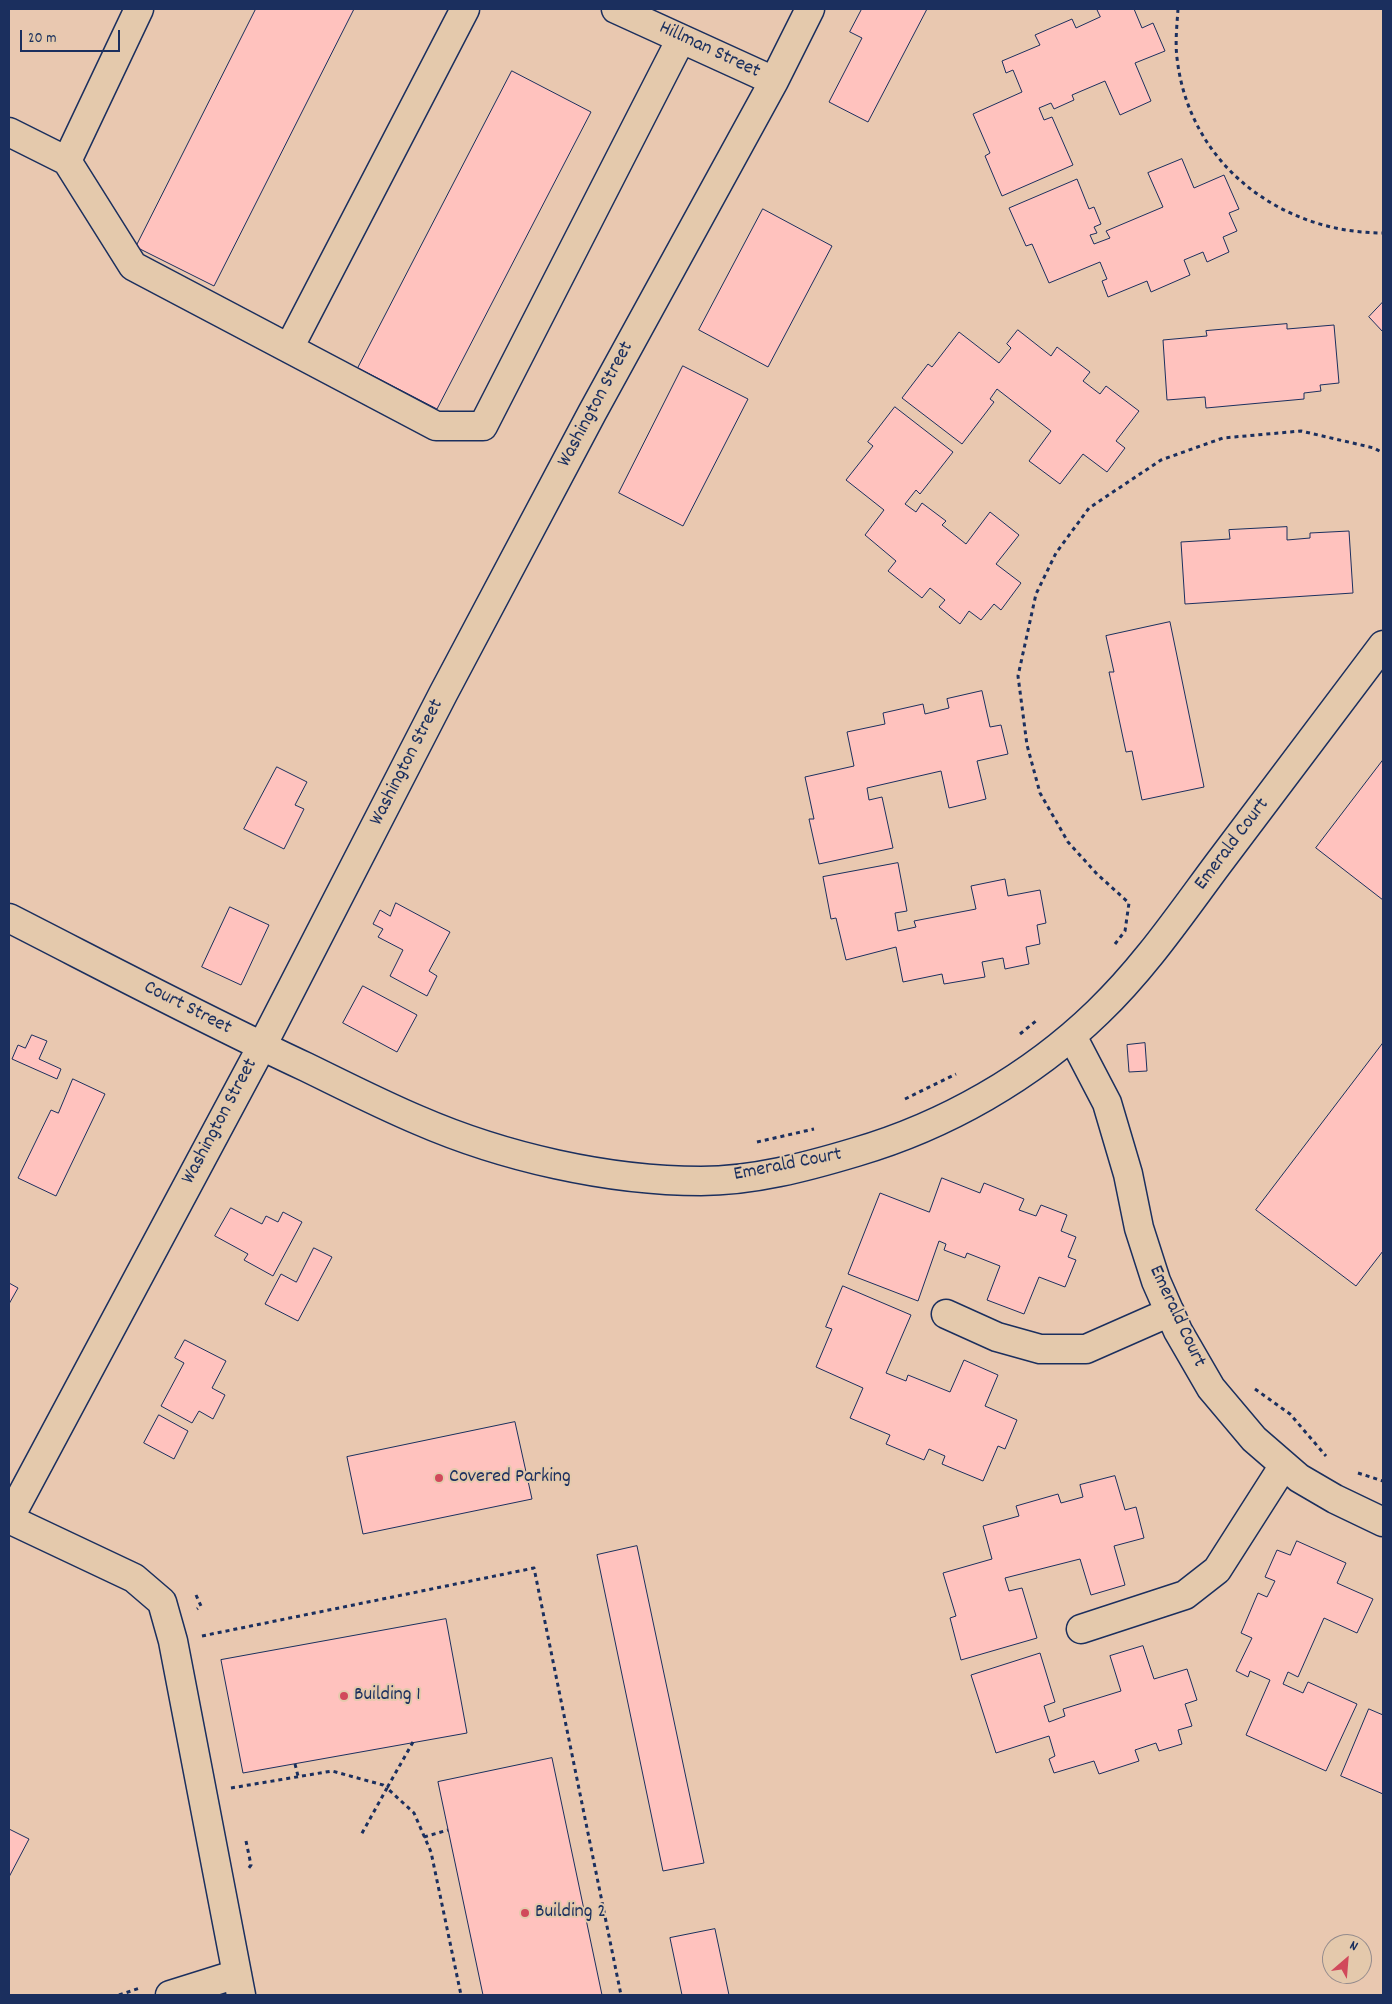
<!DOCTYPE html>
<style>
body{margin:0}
#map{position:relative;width:1392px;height:2004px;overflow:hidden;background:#e9c8b0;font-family:Dekko,sans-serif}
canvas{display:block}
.frame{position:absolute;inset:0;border:10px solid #1b2f5e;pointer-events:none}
.north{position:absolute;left:1322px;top:1934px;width:50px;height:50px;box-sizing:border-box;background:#e4c9ac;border:1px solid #948b8d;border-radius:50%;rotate:27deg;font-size:14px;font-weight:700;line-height:20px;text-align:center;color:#1b2f5e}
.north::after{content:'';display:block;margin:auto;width:18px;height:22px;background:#d1495b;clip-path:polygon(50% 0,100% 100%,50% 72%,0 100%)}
.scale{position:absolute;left:20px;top:30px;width:100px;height:22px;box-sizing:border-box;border:2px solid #1b2f5e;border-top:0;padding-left:6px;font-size:15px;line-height:18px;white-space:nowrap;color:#1b2f5e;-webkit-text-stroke:4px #e4c9ac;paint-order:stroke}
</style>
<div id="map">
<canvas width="1392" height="2004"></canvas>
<div class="frame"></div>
<div class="north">N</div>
<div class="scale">20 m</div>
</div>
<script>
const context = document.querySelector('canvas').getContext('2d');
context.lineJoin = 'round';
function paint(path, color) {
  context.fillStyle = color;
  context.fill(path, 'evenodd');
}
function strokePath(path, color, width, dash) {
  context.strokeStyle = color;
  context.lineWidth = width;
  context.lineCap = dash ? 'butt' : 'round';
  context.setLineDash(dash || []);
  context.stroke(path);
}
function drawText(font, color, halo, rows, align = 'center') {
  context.font = font + ' Dekko,sans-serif';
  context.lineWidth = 4;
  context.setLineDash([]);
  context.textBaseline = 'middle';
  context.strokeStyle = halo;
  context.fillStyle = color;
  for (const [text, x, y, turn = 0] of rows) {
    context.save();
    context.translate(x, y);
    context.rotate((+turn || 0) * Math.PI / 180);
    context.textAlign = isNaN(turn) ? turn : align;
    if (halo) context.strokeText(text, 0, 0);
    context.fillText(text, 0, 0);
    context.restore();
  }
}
const building = new Path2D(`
 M256,9h98l-140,277 -78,-39z
 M862,9h65l-59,113 -39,-20 33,-64 -12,-6z
 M1097,9h37l8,19 11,-5 12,28 -30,12 16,38 -31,14 -15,-34 -33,14 2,5 -20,9 -3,-6 -12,5 5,12 8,-3 21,48 -71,31 -17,-40 5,-3 -17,-39 49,-22 -9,-22 -7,3 -4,-12 38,-16 -5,-10 37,-16 4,9 24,-11z
 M512,71l79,41 -154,297 -79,-41z
 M1182,159l12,29 30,-13 15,34 -10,4 8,18 -14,6 6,15 -22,10 -4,-10 -19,8 6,15 -39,17 -4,-11 -39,16 -6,-16 5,-2 -7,-17 -51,21 -17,-39 -6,2 -17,-38 68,-29 12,30 5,-2 7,17 -7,3 3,6 -7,2 4,9 16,-6 -4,-7 57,-24 -15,-34z
 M763,209l69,37 -64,121 -69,-37z
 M1383,302v30l-14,-15z
 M1287,324v5l47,-4 5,58 -19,2 1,6 -17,2v6l-98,9 -1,-11 -38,3 -4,-60 44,-4 -1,-5z
 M1018,330l33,26 6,-9 33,25 -7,9 17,13 6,-8 33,25 -23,30 9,7 -18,24 -24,-18 -23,30 -31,-23 22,-30 -54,-42 -7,10 4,3 -32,42 -60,-46 26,-34 4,3 27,-35 40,31 12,-15 -4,-4z
 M683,366l65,33 -65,127 -64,-33z
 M895,407l58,45 -33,42 -4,-4 -11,14 11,8 6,-9 24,18 -4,4 24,19 24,-32 29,23 -23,29 25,19 -20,27 -7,-6 -13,16 -12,-9 -9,13 -21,-17 6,-7 -15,-12 -8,10 -34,-27 8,-10 -31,-26 19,-25 -38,-30 27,-34 -5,-4z
 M1287,527v13l23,-2v-5l39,-2 4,62 -168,11 -4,-62 49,-3 -1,-9z
 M1170,622l34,165 -62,13 -10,-49 -6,1 -17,-80h5l-8,-36z
 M982,691l8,36 11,-2 7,29 -31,7 9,38 -37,9 -8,-37 -74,17 2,12 13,-3 11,51 -74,16 -10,-45h5l-9,-42 49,-11 -7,-34 38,-8 -2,-11 40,-9 2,10 24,-6 -2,-9z
 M1383,760v140l-67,-52z
 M277,767l30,15 -12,23 9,4 -20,40 -40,-20z
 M898,863l9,48 -12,2 3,18 18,-4 -2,-6 62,-12 -5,-23 34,-7 3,17 32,-6 6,33 -9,2 3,19 -14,3 3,17 -24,5 -2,-11 -21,4 3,15 -41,7 -2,-10 -39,8 -7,-35 -50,13 -10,-42 -5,1 -8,-42z
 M396,903l54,29 -21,39 8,5 -10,20 -37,-20 13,-26 -25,-13 5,-8 -10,-5 7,-14 10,6z
 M230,907l39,18 -28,60 -39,-18z
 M363,986l54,29 -20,37 -54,-29z
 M32,1035l15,6 -8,18 22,10 -4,10 -45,-20 6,-14 7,3z
 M1145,1043l2,28 -18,1 -2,-27z
 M1383,1043v208l-27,35 -100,-76z
 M73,1079l32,15 -49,102 -38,-18 33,-68 7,3z
 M942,1178l38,15 4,-10 40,16 -5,11 17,6 5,-11 26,10 -6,16 15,6 -8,20 8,3 -11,27 -26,-10 -15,37 -37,-14 13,-34 -33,-13 -2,5 -21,-8 2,-6 -7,-3 -21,60 -70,-27 32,-81 49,19z
 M231,1208l31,16 4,-8 12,6 5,-10 19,10 -29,54 -29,-16 4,-6 -33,-18z
 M314,1248l18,9 -34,64 -33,-17 16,-30 15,8z
 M9,1283l9,5 -9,16z
 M843,1286l68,29 -25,58 20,8 2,-6 42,17 14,-32 34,15 -13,31 32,14 -12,29 -7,-3 -15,35 -41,-17 3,-8 -16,-7 -5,11 -38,-16 4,-9 -40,-17 13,-30 -47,-21 16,-38 -6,-2z
 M185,1340l41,21 -14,27 13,7 -12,24 -14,-8 -7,12 -31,-17 23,-43 -9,-5z
 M159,1415l29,16 -14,28 -30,-16z
 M515,1422l17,77 -169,35 -16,-77z
 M1115,1476l10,34 11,-3 8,31 -30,8 11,39 -34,10 -11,-36 -75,19 4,13 13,-3 15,50 -76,22 -11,-42 6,-2 -13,-43 49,-14 -9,-33 36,-10 -3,-10 42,-12 3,9 22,-6 -3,-12z
 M1297,1541l49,22 -9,20 36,16 -16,34 -33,-15 -26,59 -10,-5 -5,12 20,9 5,-11 49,22 -31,67 -80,-36 24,-55 -20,-9 -2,6 -12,-6 16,-33 -11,-5 17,-40 9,4 8,-16 -10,-4 12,-27 13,5z
 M637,1546l67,317 -41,8 -66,-316z
 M446,1619l21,114 -224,40 -22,-113z
 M1143,1646l11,33 33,-10 10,31 -12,4 7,22 -14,4 4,14 -23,7 -3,-8 -21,7 4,11 -40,13 -5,-13 -40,12 -5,-14 6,-3 -6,-20 -53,17 -25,-78 69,-22 15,49 -11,4 5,16 16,-6 -2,-7 58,-18 -11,-35z
 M1369,1709l14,6v79l-42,-18z
 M552,1758l50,237h-119l-45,-213z
 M9,1829l20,10 -20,38z
 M715,1929l14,66h-47l-12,-57z`);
paint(building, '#ffc2be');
strokePath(building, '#1b2f5e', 1);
const minor = new Path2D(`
 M616,9l158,72
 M9,132l58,29 72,-152
 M67,161l66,105 303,160h47l198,-387
 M289,348l176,-339
 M9,918c98,50 196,102 297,149 37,18 74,37 112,53 85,37 190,61 283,61 52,0 105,-14 155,-29 89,-26 175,-75 242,-140 46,-44 82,-97 120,-148 55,-73 110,-146 165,-219
 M1072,1036l35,67 21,71 11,54 17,53 22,50 33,57 43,51 45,39 36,21 48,23
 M946,1314l51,23 43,12h46l84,-37
 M9,1519l253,-473 181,-352 149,-281 182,-332 36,-72
 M9,1519l125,59 28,24 11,39 68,354
 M1081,1629l104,-34 32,-25 67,-105
 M170,1995l67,-21`);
strokePath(minor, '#1b2f5e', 31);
strokePath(new Path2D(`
 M1178,9c-1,16 -3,33 -1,49 12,106 103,175 206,175
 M1115,944l10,-13 4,-28 -32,-29 -29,-32 -28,-49 -13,-48 -9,-69 18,-82 20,-41 33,-45 72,-48 62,-22 78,-7 73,17 9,5
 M1020,1034l16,-13
 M905,1099l51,-25
 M757,1142l57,-13
 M1255,1389l35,25 36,42
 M1358,1473l25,8
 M196,1595l5,11 -4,3
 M202,1636l332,-68 87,427
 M413,1742l-26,46 27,25 17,39 30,143
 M295,1764l3,12
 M231,1788l101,-17 51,14 4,3 -26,47
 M424,1837l24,-7
 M246,1841l5,24 -3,4
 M119,1995l21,-7`), '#1b2f5e', 3, [4, 4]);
strokePath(minor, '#e4c9ac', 28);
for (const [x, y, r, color] of [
 [439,1478,5,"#d1495b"],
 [344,1696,5,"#d1495b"],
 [525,1913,5,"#d1495b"]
]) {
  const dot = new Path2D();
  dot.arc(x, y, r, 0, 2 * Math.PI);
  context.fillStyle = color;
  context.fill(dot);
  strokePath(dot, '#e4c9ac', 2);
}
drawText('20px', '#1b2f5e', '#e4c9ac', [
 ["Hillman Street",709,51,25],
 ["Washington Street",597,405,-62],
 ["Washington Street",408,763,-63],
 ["Emerald Court",1233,845,-53],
 ["Court Street",187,1009,27],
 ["Washington Street",221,1122,-62],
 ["Emerald Court",788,1166,-11],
 ["Emerald Court",1176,1317,65]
]);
drawText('20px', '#1b2f5e', '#e4c9ac', [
 ["Covered Parking",449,1478],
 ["Building 1",354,1696],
 ["Building 2",535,1913]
], 'left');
</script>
